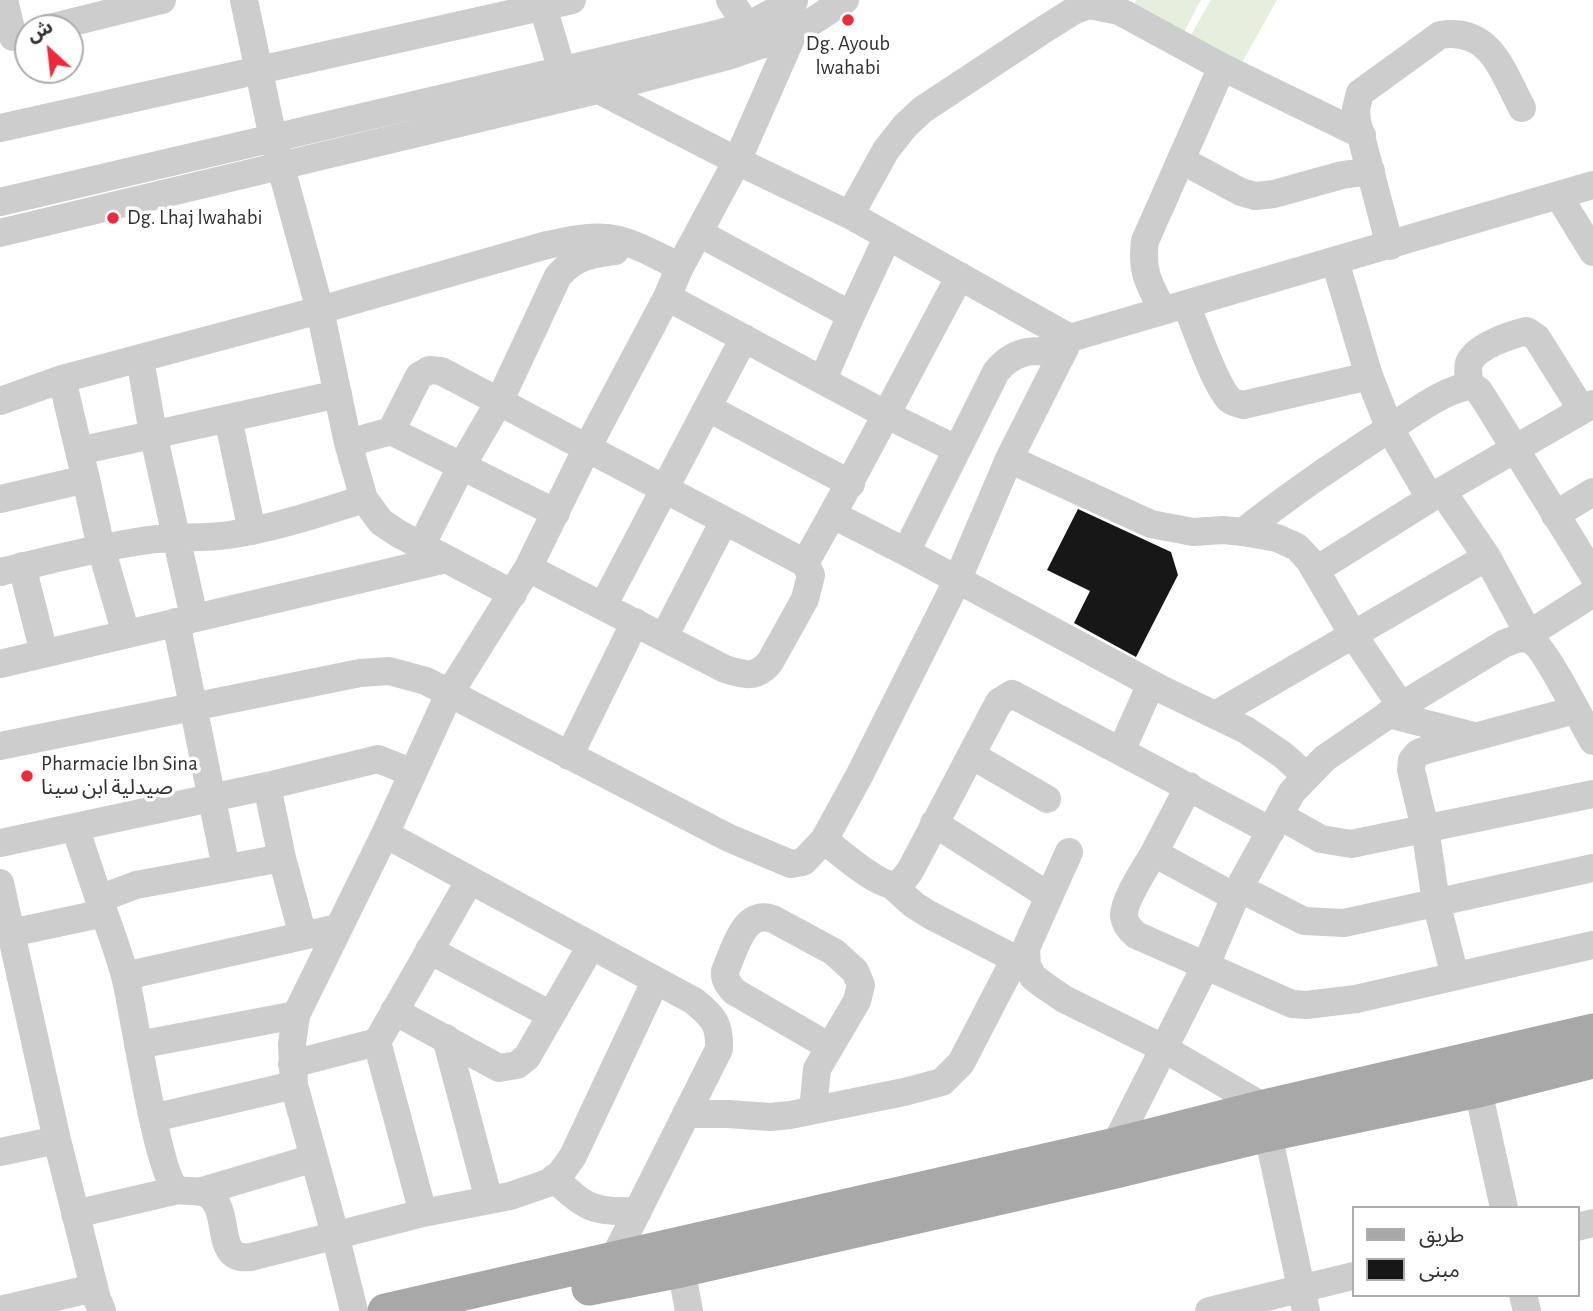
<!DOCTYPE html>
<meta charset="utf-8">
<style>
body{margin:0}
#map{position:relative;width:1593px;height:1311px;overflow:hidden;background:#fff;font-family:"Alegreya Sans","Noto Sans Arabic",sans-serif}
canvas{display:block}
.legend{position:absolute;left:1352px;top:1206px;width:228px;height:91px;box-sizing:border-box;background:#fff;border:2px solid #acacac;margin:0;padding:9px 12px;list-style:none;font-size:21px;color:#303030}
.legend li{display:flex;align-items:center;gap:14px;height:35px}
.legend b{width:35px;border:2px solid #acacac}
.north{position:absolute;left:14px;top:14px;width:70px;height:70px;box-sizing:border-box;background:#fff;border:2px solid #acacac;border-radius:50%;rotate:333deg;font-size:19px;font-weight:700;line-height:28px;text-align:center;color:#303030}
.north::after{content:'';display:block;margin:auto;width:24px;height:32px;background:#ef2a38;clip-path:polygon(50% 0,100% 100%,50% 72%,0 100%)}
</style>
<div id="map">
<canvas width="1593" height="1311"></canvas>
<ul class="legend">
<li><b style="height:9px;background:#a8a8a8"></b>طريق</li>
<li><b style="height:19px;background:#171717"></b>مبنى</li>
</ul>
<div class="north">ش</div>
</div>
<script>
const context = document.querySelector('canvas').getContext('2d');
context.lineJoin = 'round';
function paint(path, color) {
  context.fillStyle = color;
  context.fill(path, 'evenodd');
}
function strokePath(path, color, width, dash) {
  context.strokeStyle = color;
  context.lineWidth = width;
  context.lineCap = dash ? 'butt' : 'round';
  context.setLineDash(dash || []);
  context.stroke(path);
}
function drawText(font, color, halo, rows, align = 'center') {
  context.font = font + ' "Alegreya Sans","Noto Sans Arabic",sans-serif';
  context.lineWidth = 7;
  context.setLineDash([]);
  context.textBaseline = 'middle';
  context.strokeStyle = halo;
  context.fillStyle = color;
  for (const [text, x, y, turn = 0] of rows) {
    context.save();
    context.translate(x, y);
    context.rotate((+turn || 0) * Math.PI / 180);
    context.textAlign = isNaN(turn) ? turn : align;
    if (halo) context.strokeText(text, 0, 0);
    context.fillText(text, 0, 0);
    context.restore();
  }
}
paint(new Path2D(`
 M1136,0h65l-17,32 -51,-26z
 M1211,0h66l-37,66 -51,-28z`), '#e6eedd');
paint(new Path2D(`
 M1078,509l93,43 7,23 -42,82 -62,-34 16,-32 -43,-21z`), '#171717');
strokePath(new Path2D(`
 M4,0l9,37
 M244,0l29,138 47,172 28,133 16,56 17,23 18,12 114,60
 M541,0l21,71 175,90 113,54 220,123 523,-153
 M730,0l17,26
 M49,28l113,-28
 M0,128l572,-128
 M1181,160l60,32 14,4 19,-2 68,-19 29,-4
 M1558,195l35,57
 M0,202l705,-165 42,-11 47,-25
 M850,215l36,-65 19,-24 17,-16 118,-78 35,-22 14,-5 30,6 103,56 140,68
 M0,233l598,-143 130,-34 65,-22 52,-34
 M699,233l152,82
 M1390,246l-33,-125 -1,-12 4,-16 80,-58c51,-8 62,36 82,73
 M1335,261l34,115
 M667,297l218,117 71,35
 M1186,304c9,22 28,78 42,94 4,5 9,5 15,7l126,-29 21,53 40,69
 M1163,311c-14,-27 -22,-39 -18,-70l77,-174
 M140,359l13,74 41,184
 M62,379l17,72
 M823,379l28,-64 37,-79
 M1469,385c0,-7 -2,-15 0,-22 7,-17 41,-28 58,-32l10,7 45,72
 M0,401l62,-22 258,-69 227,-65c24,-5 48,-11 72,-5 21,5 42,18 61,27
 M708,408l143,76
 M228,418l24,113
 M391,431l28,-55 10,-6 12,1 364,192 6,12 -6,24 -35,63c-14,17 -26,13 -45,7l-197,-101
 M348,443l43,-12 165,82
 M1009,459l142,65 42,8 30,-2 20,2 34,6 20,9 12,13 45,76 47,70 -76,52 -33,34 -53,96 -33,77 -91,180 1,13
 M86,479l-7,-28 259,-57
 M1442,491l45,66 45,83
 M0,499l86,-20 15,69 25,86
 M833,515l73,37 255,137 85,41 37,25 23,21
 M1555,515l38,-23
 M1243,532c47,-38 97,-71 147,-104 21,-13 57,-41 82,-42l7,5 9,14 105,170
 M421,546l40,-79 38,-65 59,-126c18,-20 32,-22 57,-25
 M906,552l90,-180c19,-24 39,-22 66,-20
 M805,563c54,-94 103,-191 155,-287
 M22,566l22,87
 M1316,570l126,-79 151,-87
 M0,572c47,-11 94,-24 142,-31 29,-5 58,-2 87,-6 46,-7 91,-22 135,-36
 M603,606l141,-268
 M176,622l50,246
 M1529,634l64,-41
 M664,637l60,-116
 M0,664l446,-105
 M1401,706l104,-63c9,-3 18,-8 27,-2 13,7 51,83 61,100
 M1388,714l86,22
 M1215,715l272,-158
 M0,746l360,-73 29,-2 37,10 303,157 62,26 12,-2 21,-22 35,-64 98,-195 52,-122 61,-121
 M1121,751l30,-67
 M971,755l76,44
 M569,756l66,-134
 M413,773l-35,-14 -111,27 15,72 -146,27 -37,14c9,25 19,51 26,77 9,34 32,201 53,214 11,2 24,-1 32,6 22,18 3,66 41,61l172,-44 87,-17 38,-13 13,-10 12,-17 82,-174
 M1189,786l-35,67 81,44
 M1280,816l41,23 30,5 242,-50
 M934,823l115,73
 M75,827l24,72
 M385,834l309,167c19,16 26,22 25,48l-105,209 1,18
 M824,840c16,12 56,49 75,45l11,-14 89,-169 13,-8 259,137
 M0,843l267,-57
 M1069,852l-43,96 1,17 6,12 12,9 19,13 99,49 101,59 4,27 38,177
 M1154,853c-8,14 -31,48 -30,63 1,8 6,14 12,19l156,69 14,1 50,-6 237,-54
 M282,858l21,78
 M0,883l57,257 40,159 5,12
 M893,886l21,19 16,10 97,50
 M1239,888l65,33 40,2 249,-55
 M11,933l93,-20
 M429,950l122,65
 M125,976l213,-48
 M1455,976l-19,-74 -11,-74 -14,-58 1,-10 6,-7 8,-3 149,-40
 M394,1011l105,57 18,-3 10,-8 64,-111
 M446,1038l43,162
 M138,1045l158,-30
 M292,1064l85,-22
 M1478,1090l26,118
 M813,1110l4,-41 40,-68 4,-16 -6,-14 -21,-19 -61,-33c-30,-10 -38,30 -48,52 -1,9 4,15 10,21l95,55
 M686,1114h42l42,3 20,-2 114,-23 38,-10 19,-19 54,-104
 M153,1118l141,-33
 M0,1152l57,-12
 M554,1178c33,31 38,34 84,33
 M199,1192l115,-34
 M423,1213l-46,-171 93,-162
 M75,1214l103,-24
 M1577,1227l16,-4
 M678,1252l11,59
 M1523,1295l4,16
 M0,1310l94,-22
 M354,1311l-19,-77 -41,-149 -2,-41 4,-29 89,-181 64,-140 79,-126 59,-120 80,-151 13,-30 57,-106 56,-127 -13,-24
 M1209,1311l144,-35`), '#cdcdcd', 28);
strokePath(new Path2D(`
 M589,1288l92,-18 435,-99 152,-37 210,-44 115,-29
 M385,1311l730,-166 149,-38 329,-76`), '#a8a8a8', 35);
for (const [x, y, r, color] of [
 [848,20,7,"#ef2a38"],
 [113,218,7,"#ef2a38"],
 [27,776,7,"#ef2a38"]
]) {
  const dot = new Path2D();
  dot.arc(x, y, r, 0, 2 * Math.PI);
  context.fillStyle = color;
  context.fill(dot);
  strokePath(dot, '#fff', 2.5);
}
drawText('21px', '#303030', '#fff', [
 ["Dg. Ayoub",848,44,"center"],
 ["lwahabi",848,68,"center"],
 ["Dg. Lhaj lwahabi",127,218],
 ["Pharmacie Ibn Sina",41,764],
 ["صيدلية ابن سينا",41,788]
], 'left');
</script>
